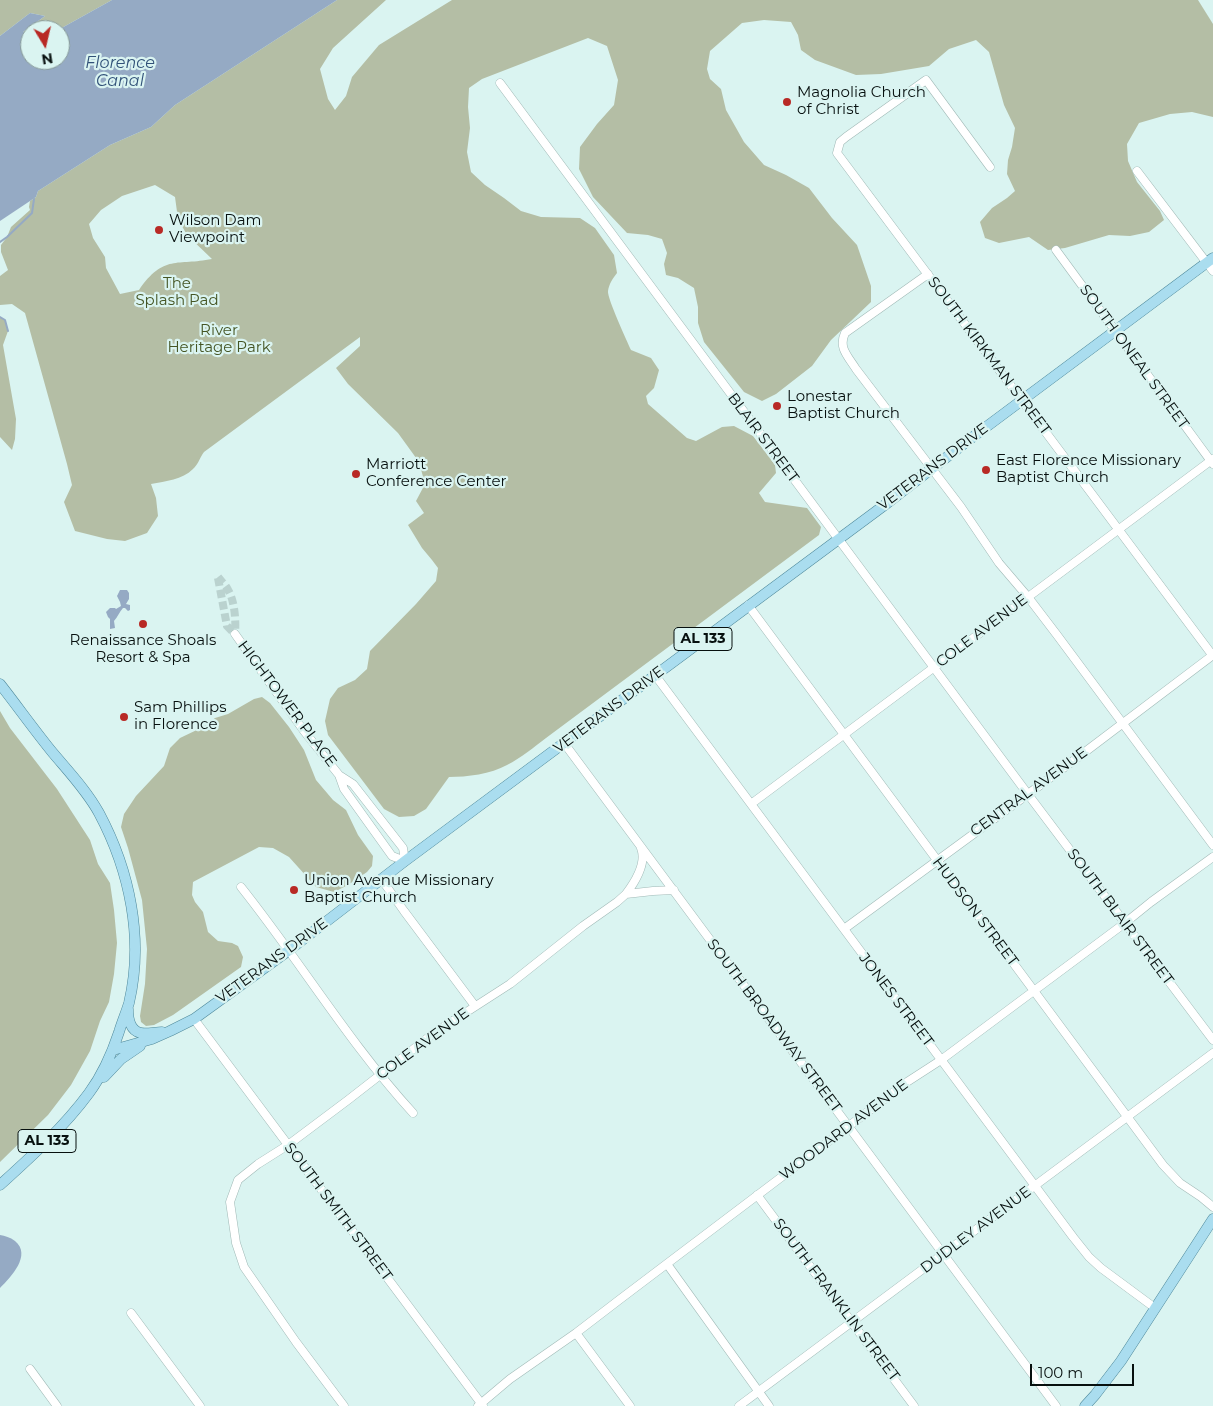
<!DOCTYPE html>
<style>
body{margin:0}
#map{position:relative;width:1213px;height:1406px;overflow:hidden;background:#daf4f1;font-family:Montserrat,sans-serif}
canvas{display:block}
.north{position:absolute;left:20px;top:20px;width:50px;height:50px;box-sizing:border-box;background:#daf4f1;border:1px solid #869997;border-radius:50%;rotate:171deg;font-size:14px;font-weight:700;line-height:20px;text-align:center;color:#07100f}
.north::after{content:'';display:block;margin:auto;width:18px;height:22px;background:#b82925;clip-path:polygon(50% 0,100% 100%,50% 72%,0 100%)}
.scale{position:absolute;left:1030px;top:1364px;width:104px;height:22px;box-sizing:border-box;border:2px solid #07100f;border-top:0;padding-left:6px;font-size:15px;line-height:18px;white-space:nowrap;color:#07100f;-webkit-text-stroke:4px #daf4f1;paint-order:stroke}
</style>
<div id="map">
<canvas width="1213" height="1406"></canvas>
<div class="north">N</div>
<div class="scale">100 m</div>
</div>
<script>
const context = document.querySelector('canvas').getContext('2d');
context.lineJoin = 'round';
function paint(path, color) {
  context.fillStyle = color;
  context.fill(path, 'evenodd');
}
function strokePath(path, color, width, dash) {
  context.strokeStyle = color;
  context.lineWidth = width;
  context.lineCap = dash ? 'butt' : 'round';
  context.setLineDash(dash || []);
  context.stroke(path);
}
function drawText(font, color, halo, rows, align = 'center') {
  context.font = font + ' Montserrat,sans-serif';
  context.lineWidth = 4.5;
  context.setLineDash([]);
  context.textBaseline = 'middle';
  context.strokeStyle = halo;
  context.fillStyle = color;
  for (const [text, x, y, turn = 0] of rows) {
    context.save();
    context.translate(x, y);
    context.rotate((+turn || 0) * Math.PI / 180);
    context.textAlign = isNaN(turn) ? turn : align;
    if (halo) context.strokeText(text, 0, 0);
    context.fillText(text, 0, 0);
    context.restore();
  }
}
paint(new Path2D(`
 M0,0h112l-54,30h-28v3l-7,-1 22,-16 -15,-3 -30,23z
 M337,0h49l-53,48 -13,21 8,30 7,11 11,-14 6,-19 27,-32 73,-45h746l15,24v93l-21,-5 -22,2 -31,9 -12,21 1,17 9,21 23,29 4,9 -15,12 -19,4 -21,-1 -44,13 -17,2 -19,-13 -30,6 -14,-5 -5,-16 12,-14 15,-10 8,-7 -8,-17 1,-14 4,-13 3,-19 -11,-23 -15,-53 -13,-12 -27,9 -20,17 -48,8 -25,1 -41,-15 -14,-10 -3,-15 -7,-13 -27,-2 -22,3 -32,28 -3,18 3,10 11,10 5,21 18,32 20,23 22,10 23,13 23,30 25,27 14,41v16l-40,38 -19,26 -36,28 -14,7 -18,-9 -40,-50 -6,-19v-16l-4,-19 -16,-10 -12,-3 -2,-11 3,-11 -5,-14 -14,-4 -21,-2 -34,-36 -14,-28 1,-22 17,-23 17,-19 4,-25 -11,-34 -19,-8 -106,41 -13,9 -1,19 2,21 -3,24 4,20 14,13 19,13 17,13 20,6 39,1 15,10 19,27 3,18c-4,5 -8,11 -9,18 -1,7 19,50 23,59l20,8 8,12 -5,18 -8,8 2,8 39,34 9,3 26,-14 12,-1 19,10 22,29 1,8 -17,20 6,9 42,6 14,19 -2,8 -273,203c-12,9 -25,20 -39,27 -16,9 -40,12 -58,12l-23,32 -12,7 -15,1 -15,-8 -56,-74 -3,-14 5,-22 8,-11 17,-8 12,-11 3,-18 46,-47 20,-23 2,-13 -6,-8 -10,-12 -14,-23 16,-12 -8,-12 9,-17 -6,-22 -21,-29 -50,-49 -12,-16 24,-22v-9l-156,115c-4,5 -6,13 -11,17 -11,11 -27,12 -42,15l5,14 2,18 -11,17 -22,8 -18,-2 -32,-8 -11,-29 8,-17 -5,-21 -42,-151 -13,-9 -12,1v-29l8,-6 -7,-18v-7l6,-8 4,-10 19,-17 -1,-3 1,-6 6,-4 2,-6 72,-46 41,-18 24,-22zM155,185l20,12 3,22 9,16 25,24c-35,7 -48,-5 -73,31l-19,4 -14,-26 -1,-11 -12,-19 -4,-14 12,-14 21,-14z
 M0,317l5,3 3,11 -5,14 13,74 -1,20 -3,11 -12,-13z
 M262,697l8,6 19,24 15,23 12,30 17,20 13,10 12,25 15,21 -1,10 -5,6 -19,13 -14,7 -18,-5 -27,-30 -16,-9 -14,-1 -66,35 -1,13 3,7 8,10 5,20 10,9 14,2 6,3 5,11 -2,10 -68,48 -19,10 -8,1 -5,-4 -1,-6 5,-32 2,-35 -5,-49 -14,-52 -7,-21 3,-13 12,-18 28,-30 6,-18 10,-10 23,-11 12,-9 13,-4 26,-15z
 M0,711l10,17 47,61 33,51 8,24 12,19 4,27 3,33 -3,31 -5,28 -9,19 -10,30 -19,34 -23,30 -48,47z`), '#b4bea5');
paint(new Path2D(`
 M112,0h225l-162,105 -24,22 -41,18 -72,46 -2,6 -36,24v-185l30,-23 15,3 -22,16 7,1v27h30v-30h-2z
 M120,590h7l2,3v6l-3,5 4,1v5l-2,1 -3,-3h-2c-4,4 -5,9 -9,13l1,7 -5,1v-10l-2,-2 -2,-5 4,-4h5l1,1 5,-3 -1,-4 -3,-6z
 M0,1235c5,1 10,2 15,6 17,14 -4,36 -15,47z`), '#95aac4');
strokePath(new Path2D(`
 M0,242l7,-5 25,-24 2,-14
 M0,317l5,3 3,11`), '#95aac4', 2);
strokePath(new Path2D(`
 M218,577c3,4 8,8 10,13 7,11 8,32 7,44
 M218,578l9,48 8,8`), '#bad2cf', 8, [8, 4]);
const minor = new Path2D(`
 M500,83l527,710 186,247
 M990,167l-64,-87 -80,57 -6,5 -3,11 376,503
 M1137,171l76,100
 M1056,250l157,214
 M928,274l-83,59c-7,15 3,23 11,36l105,138 38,56 29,34 29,38 156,210
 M748,605l415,560 17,18 21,14 12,10
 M235,634l69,97 35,44 14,9 50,64 2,13 -13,-5 -48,-67 -5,-14
 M655,675l418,562 16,20 12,11 54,40
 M564,743l492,663
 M751,804l462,-345
 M382,880l22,31 71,95
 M241,887c59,74 108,156 172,226
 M626,894c9,-12 21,-31 15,-46
 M844,929l229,-168 140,-106
 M194,1019l289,387
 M757,1195l157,211
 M667,1264l102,142
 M131,1313l69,93
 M576,1333l54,73
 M30,1369l27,37
 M344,1406l-48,-64 -52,-75 -8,-24 -6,-41 8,-22 20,-16 30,-19 60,-45 86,-67 76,-49 73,-58 34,-24 9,-8 27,-3 21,-1
 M478,1406l32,-27 66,-46 43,-33 288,-218 34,-22 184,-137 26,-21 62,-45
 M739,1406l474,-353`);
const major = new Path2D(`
 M0,684c18,23 35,47 53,69 16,19 34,38 46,60 31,58 45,126 30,190 -3,10 -7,19 -10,29 -7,21 -16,42 -30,61 -25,34 -57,63 -89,92
 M128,1009c0,9 2,22 13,24 6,1 15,-1 21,-1
 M113,1050l39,-11 18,-8 24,-12 94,-68 117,-90 481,-357 92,-71 235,-175
 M104,1077l17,-18 19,-13
 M1085,1406l10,-11 26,-34 92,-142`);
strokePath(minor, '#a0b9b6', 9);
strokePath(major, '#4d8799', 11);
strokePath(minor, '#fff', 8);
strokePath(major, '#aaddef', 10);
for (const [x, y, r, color] of [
 [787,102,5,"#b82925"],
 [159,230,5,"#b82925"],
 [777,406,5,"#b82925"],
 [986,470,5,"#b82925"],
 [356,474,5,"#b82925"],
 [143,624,5,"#b82925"],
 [124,717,5,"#b82925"],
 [294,890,5,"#b82925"]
]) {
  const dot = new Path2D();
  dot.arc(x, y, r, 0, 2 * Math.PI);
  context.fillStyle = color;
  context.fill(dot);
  strokePath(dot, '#daf4f1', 2);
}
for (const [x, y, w] of [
 [703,639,58],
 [47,1141,58]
]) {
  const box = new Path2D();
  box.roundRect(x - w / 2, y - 11.5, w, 23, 4);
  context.fillStyle = '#daf4f1';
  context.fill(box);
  strokePath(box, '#07100f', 1);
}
drawText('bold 14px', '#07100f', null, [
 ["AL 133",703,639],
 ["AL 133",47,1141]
]);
drawText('15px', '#07100f', '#daf4f1', [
 ["Magnolia Church",797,93],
 ["of Christ",797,110],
 ["Wilson Dam",169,221],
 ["Viewpoint",169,238],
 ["Lonestar",787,397],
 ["Baptist Church",787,414],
 ["East Florence Missionary",996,461],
 ["Baptist Church",996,478],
 ["Marriott",366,465],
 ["Conference Center",366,482],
 ["Renaissance Shoals",143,641,"center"],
 ["Resort & Spa",143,658,"center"],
 ["Sam Phillips",134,708],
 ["in Florence",134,725],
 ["Union Avenue Missionary",304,881],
 ["Baptist Church",304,898]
], 'left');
drawText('15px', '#455524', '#daf4f1', [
 ["The",177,284],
 ["Splash Pad",177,301],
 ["River",219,331],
 ["Heritage Park",219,348]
]);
drawText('15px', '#07100f', '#daf4f1', [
 ["SOUTH KIRKMAN STREET",989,356,53],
 ["SOUTH ONEAL STREET",1134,357,54],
 ["BLAIR STREET",763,438,53],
 ["VETERANS DRIVE",933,467,-37],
 ["COLE AVENUE",982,631,-37],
 ["HIGHTOWER PLACE",287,704,53],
 ["VETERANS DRIVE",609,710,-37],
 ["CENTRAL AVENUE",1029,792,-36],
 ["HUDSON STREET",975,912,53],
 ["SOUTH BLAIR STREET",1120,917,53],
 ["VETERANS DRIVE",272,961,-36],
 ["JONES STREET",896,1000,53],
 ["SOUTH BROADWAY STREET",774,1026,53],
 ["COLE AVENUE",423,1044,-36],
 ["WOODARD AVENUE",844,1130,-37],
 ["SOUTH SMITH STREET",338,1212,53],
 ["DUDLEY AVENUE",976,1230,-37],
 ["SOUTH FRANKLIN STREET",836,1300,53]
]);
drawText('italic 16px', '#315178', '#daf4f1', [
 ["Florence",120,63],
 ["Canal",120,81]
]);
</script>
